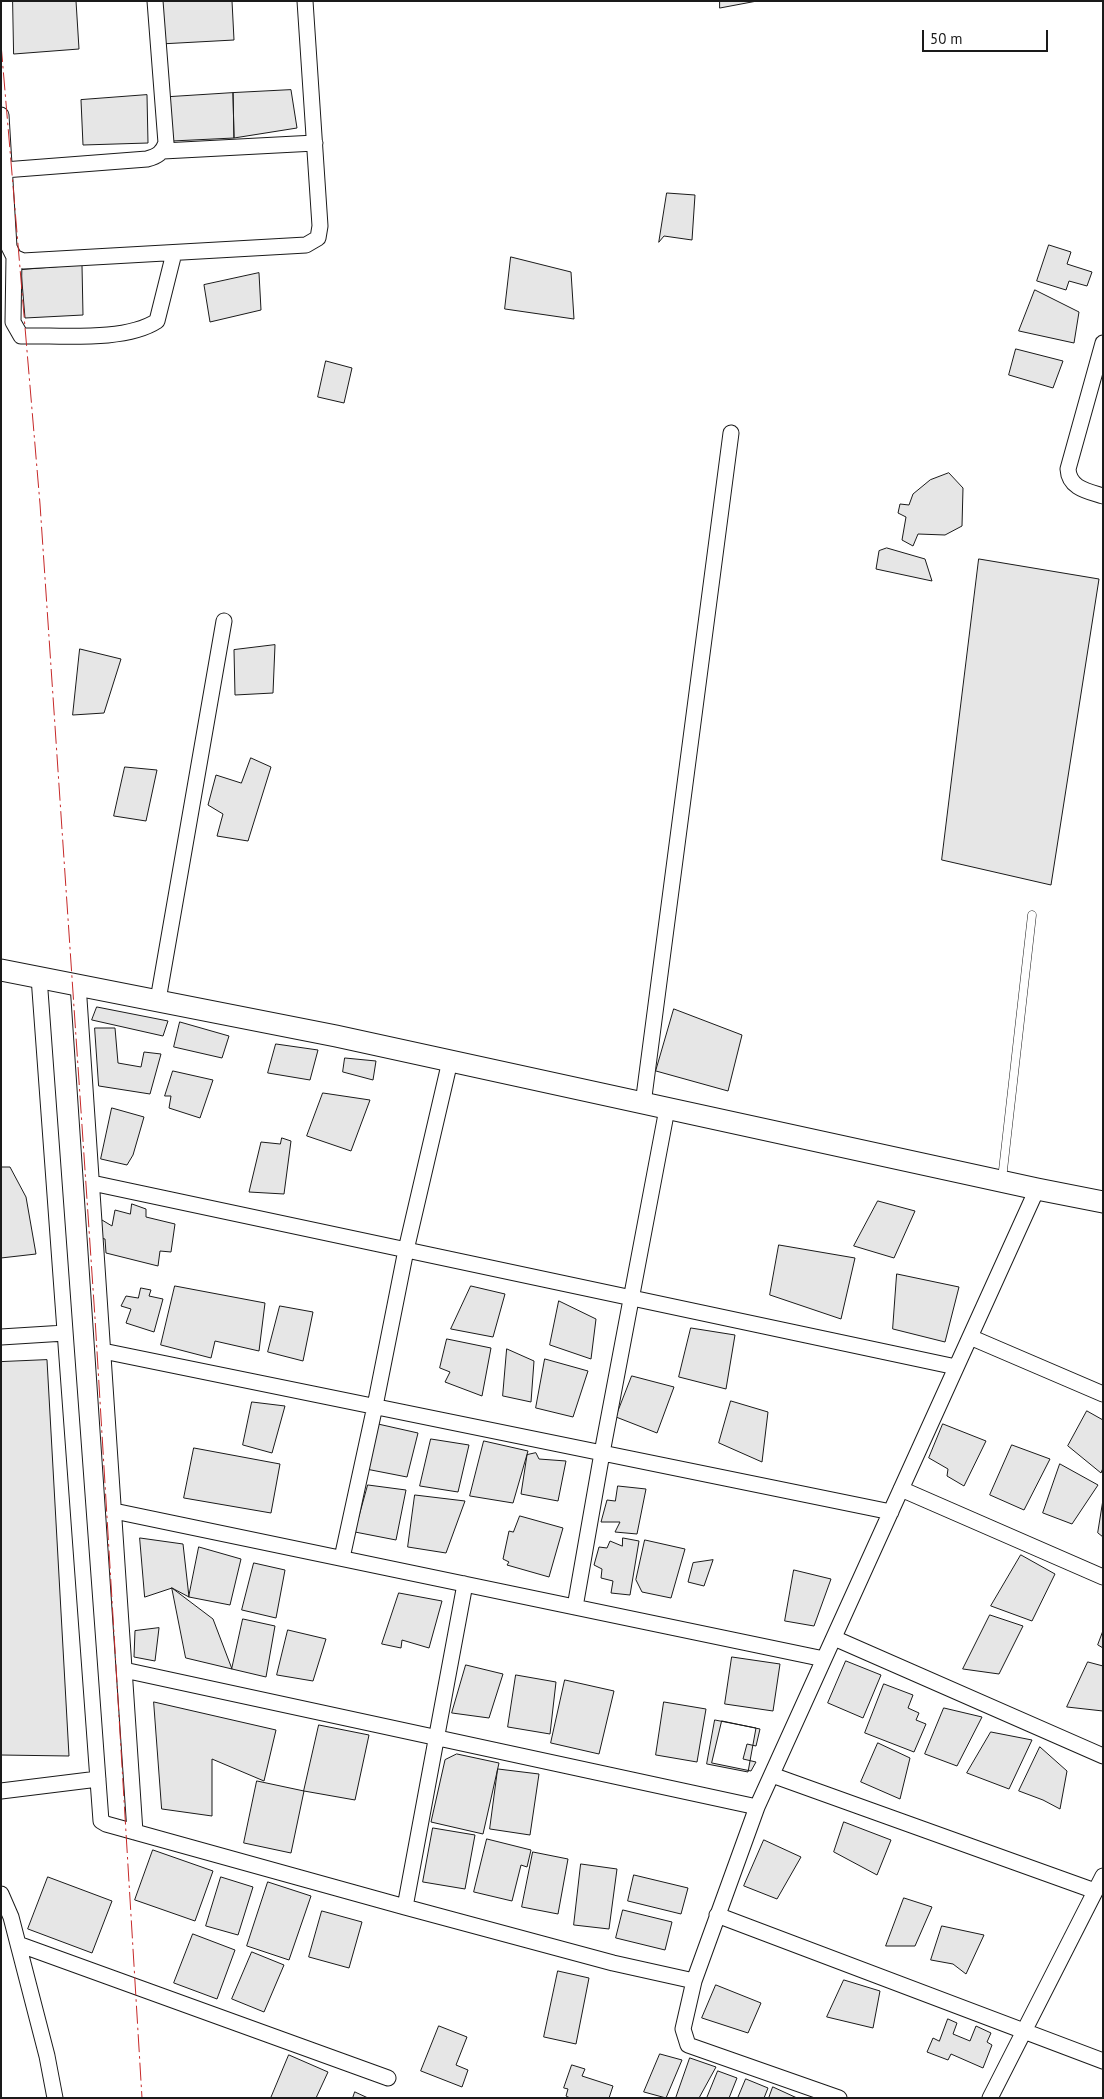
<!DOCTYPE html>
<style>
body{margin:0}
#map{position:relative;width:1104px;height:2099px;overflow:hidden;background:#fff;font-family:"PT Sans",sans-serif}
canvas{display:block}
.frame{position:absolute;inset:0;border:2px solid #1a1a1a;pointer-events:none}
.scale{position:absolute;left:922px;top:30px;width:126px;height:22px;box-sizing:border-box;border:2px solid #1a1a1a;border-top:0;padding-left:6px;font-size:15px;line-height:18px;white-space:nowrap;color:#1a1a1a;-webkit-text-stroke:4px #fff;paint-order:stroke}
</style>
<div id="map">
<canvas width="1104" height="2099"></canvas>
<div class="frame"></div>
<div class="scale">50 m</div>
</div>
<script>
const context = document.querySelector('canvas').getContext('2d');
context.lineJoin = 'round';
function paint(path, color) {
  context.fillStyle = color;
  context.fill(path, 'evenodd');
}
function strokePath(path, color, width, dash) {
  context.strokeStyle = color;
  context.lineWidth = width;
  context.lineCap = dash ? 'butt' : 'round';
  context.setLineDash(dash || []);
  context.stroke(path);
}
const building = new Path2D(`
 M13,1h63l3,48 -65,5z
 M157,1h75l2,39 -74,4z
 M720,1h37l-37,7z
 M291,90l6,38 -63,10 -1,-45z
 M233,93l1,45 -62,3 -2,-44z
 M147,95l1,48 -65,2 -2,-45z
 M667,193l28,2 -3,45 -28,-4 -5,6z
 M1049,245l22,7 -4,12 25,8 -5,14 -18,-5 -3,9 -29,-9z
 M511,257l60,15 3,47 -69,-10z
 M82,265l1,50 -58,3 -4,-48z
 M259,273l2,37 -51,12 -6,-37z
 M1035,290l44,22 -5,31 -55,-12z
 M1016,349l47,12 -10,27 -44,-13z
 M326,361l26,7 -8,35 -26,-6z
 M949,473l14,15 -1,38 -17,9 -27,-1 -5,12 -11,-6 4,-23 -8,-4 2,-9 9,1 4,-11 17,-14z
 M887,548l38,11 7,22 -56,-12 3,-18z
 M979,559l120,20 -48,306 -109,-25z
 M275,645l-2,48 -38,2 -1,-45z
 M80,649l41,10 -17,54 -31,2z
 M251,758l20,9 -23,74 -31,-5 6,-22 -15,-9 8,-30 25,8z
 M125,767l32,3 -11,51 -32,-5z
 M97,1007l71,14 -5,15 -71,-16z
 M674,1009l68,26 -14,56 -72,-20z
 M180,1022l49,14 -7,22 -48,-11z
 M95,1028h20l3,35 23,4 3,-15 17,2 -11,40 -51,-8z
 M276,1044l42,6 -8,30 -42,-7z
 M345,1058l31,3 -3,19 -30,-8z
 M173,1071l40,9 -13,38 -31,-10 2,-12h-6z
 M323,1093l47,7 -19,51 -44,-15z
 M112,1108l32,9 -11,38 -6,10 -26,-6z
 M282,1138l9,3 -7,53 -35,-2 12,-50 19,2z
 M1,1167h9l16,30 10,57 -35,4z
 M878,1201l37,10 -21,47 -40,-12z
 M132,1204l14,5v8l29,7 -4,28 -11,-1 -2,15 -52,-13 -1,-14 -10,-2 7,-17 10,6 3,-16 15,4z
 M779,1245l76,13 -14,61 -71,-24z
 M897,1274l62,13 -14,55 -52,-13z
 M175,1286l90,17 -6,48 -44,-10 -4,17 -50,-13z
 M471,1286l34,8 -12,43 -42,-8z
 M141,1288l10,2 -2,6 14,3 -9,33 -28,-9 5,-14 -10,-3 5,-10 12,2z
 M559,1301l37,18 -5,40 -41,-14z
 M280,1306l33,6 -10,49 -35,-9z
 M691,1328l44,7 -9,54 -47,-12z
 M447,1339l44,9 -9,48 -37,-14 5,-10 -10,-4z
 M507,1349l27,12 -3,41 -28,-6z
 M545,1359l43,12 -15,46 -37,-9z
 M47,1360l22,396 -68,-1v-393z
 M632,1376l42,11 -17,46 -41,-16z
 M731,1401l37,11 -6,50 -43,-19z
 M252,1402l33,4 -13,47 -29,-8z
 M1087,1411l16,9v48l-2,5 -33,-27z
 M378,1424l40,9 -11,44 -41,-8z
 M943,1424l43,17 -22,45 -17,-10 1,-7 -19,-11z
 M431,1439l38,6 -11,47 -38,-6z
 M484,1441l44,10 -15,52 -43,-7z
 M1012,1445l38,14 -26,51 -34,-15z
 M194,1448l86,16 -9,49 -87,-15z
 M536,1453l3,6 27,2 -8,40 -37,-7 6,-39z
 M1060,1464l38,21 -26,39 -29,-11z
 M368,1485l38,5 -10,50 -41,-8z
 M618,1486l28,3 -9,45 -22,-2 5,-10h-19l6,-22 8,1z
 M415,1495l50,6 -19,52 -38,-6z
 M1103,1500v37l-5,-4z
 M520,1516l43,12 -14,49 -42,-12 2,-3 -6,-3 6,-28 4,1z
 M140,1538l43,6 6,53 -17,-9 -27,9z
 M623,1538l16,3 -9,54 -19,-2 2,-12 -12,-3 1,-9 -8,-4 5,-18 8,1 3,-7 12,5z
 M645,1540l40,9 -14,49 -29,-6 -6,-12z
 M199,1547l42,12 -11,46 -41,-8z
 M1021,1555l34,19 -23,47 -41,-15z
 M713,1560l-9,26 -16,-4 5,-19z
 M254,1563l31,7 -9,48 -34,-8z
 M794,1570l37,9 -17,47 -29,-5z
 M172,1588l41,31 19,50 -46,-11z
 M399,1593l43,8 -13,47 -27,-8 -1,8 -19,-4z
 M990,1615l33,11 -24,48 -36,-5z
 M243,1619l32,7 -9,51 -34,-8z
 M159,1628l-4,33 -21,-4 1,-26z
 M288,1630l38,9 -13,42 -36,-6z
 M1103,1631v17l-5,-3z
 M732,1657l48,7 -7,47 -48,-7z
 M846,1661l35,14 -18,43 -35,-15z
 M1088,1662l15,4v45l-36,-4z
 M466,1665l37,9 -14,44 -37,-5z
 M516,1675l40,7 -6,52 -42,-7z
 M565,1680l49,11 -15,63 -48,-11z
 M884,1684l29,11 -5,13 11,5 -3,7 10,4 -12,28 -49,-19z
 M154,1702l122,28 -12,51 -52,-22v57l-50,-7z
 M664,1702l42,7 -9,53 -41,-7z
 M944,1708l38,9 -25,49 -32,-12z
 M715,1720l41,8 -8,44 -41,-8z
 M722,1721l38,8 -4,17 -9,-2 -4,15 13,3 -5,9 -39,-8z
 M319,1725l50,10 -14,65 -51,-9z
 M991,1732l41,8 -23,49 -42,-16z
 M878,1743l32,15 -10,41 -39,-17z
 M1040,1747l27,24 -7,38 -17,-9 -24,-9z
 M457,1754l42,9 -16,71 -52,-12 14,-62z
 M498,1769l41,5 -9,61 -40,-6z
 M257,1781l47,10 -13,62 -47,-10z
 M844,1822l47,18 -14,35 -43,-23z
 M433,1828l42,7 -10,54 -42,-7z
 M487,1839l44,11 -4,17 -6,-2 -9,36 -38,-9z
 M764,1840l37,17 -24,42 -33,-13z
 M153,1850l60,21 -18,50 -60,-21z
 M533,1852l35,7 -10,55 -36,-7z
 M581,1864l36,5 -8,60 -35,-4z
 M634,1875l54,13 -7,26 -53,-13z
 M48,1877l64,24 -20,52 -64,-24z
 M221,1877l32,10 -15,48 -32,-9z
 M268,1882l43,14 -22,64 -42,-14z
 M904,1898l28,9 -17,39h-29z
 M623,1910l49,12 -7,28 -49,-12z
 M322,1911l40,11 -13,46 -40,-11z
 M942,1926l42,9 -18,39 -13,-10 -22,-4z
 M193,1934l42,16 -18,49 -43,-16z
 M252,1952l32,13 -20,47 -32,-13z
 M558,1971l31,7 -13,66 -32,-7z
 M844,1980l36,11 -7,37 -46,-11z
 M716,1985l45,18 -13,30 -46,-15z
 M948,2019l9,4 -4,11 17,7 6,-15 15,7 -4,9 5,3 -9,23 -32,-14 -3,6 -21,-8 6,-14 6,3z
 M439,2026l28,11 -11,28 12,5 -6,17 -41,-16z
 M660,2054l22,6 -16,38 -22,-6z
 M289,2055l39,17 -12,26h-45z
 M690,2058l26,9 -17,31h-23z
 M572,2065l13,4 -3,7 31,10 -4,12h-39l-4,-2 2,-7 -4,-1z
 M718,2071l19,7 -8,20h-22z
 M746,2079l22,9 -4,10h-26z
 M773,2087l24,11h-28z
 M355,2092l13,6h-15z`);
paint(building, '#e6e6e6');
strokePath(building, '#1a1a1a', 1);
const lane = new Path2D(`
 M1002,1179l30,-264`);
const street = new Path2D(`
 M1,115l8,132 5,10 -1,65 8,14c39,-1 104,6 136,-15l17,-68
 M163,151l152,-8
 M4,170l143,-11c11,-3 15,-6 19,-16l-11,-142
 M14,257l9,4 283,-16 12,-7 2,-12 -15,-225
 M1103,343l-35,126c1,19 19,22 35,27
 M39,977l62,844 5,3 299,83 208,56 81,18 63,-174 280,-618
 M78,984l57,848
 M158,1000l66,-379
 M643,1104l88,-671
 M92,1183l864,184
 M1,1337l64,-4
 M970,1337l133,57
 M103,1351l788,161
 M901,1489l202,88
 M114,1511l710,148
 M342,1558l33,-152 31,-156 44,-189
 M575,1607l27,-154 65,-344
 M834,1638l269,118
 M124,1670l633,137
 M772,1775l323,116
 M1,1791l97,-12
 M1,1894l10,23 36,139 8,42
 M405,1907l60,-323
 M717,1915l386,146
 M18,1944l370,134
 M694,1981l-11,48 5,16 151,53
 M990,2098l113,-222`);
const secondary = new Path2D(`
 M1,970l335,66 701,153 66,13`);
strokePath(lane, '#1a1a1a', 9);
strokePath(street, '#1a1a1a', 17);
strokePath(secondary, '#1a1a1a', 23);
strokePath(lane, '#fff', 8);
strokePath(street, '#fff', 15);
strokePath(secondary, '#fff', 21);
strokePath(new Path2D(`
 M1,44l39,460 55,814 47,780`), '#c62828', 1, [18, 4, 2.5, 4]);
</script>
